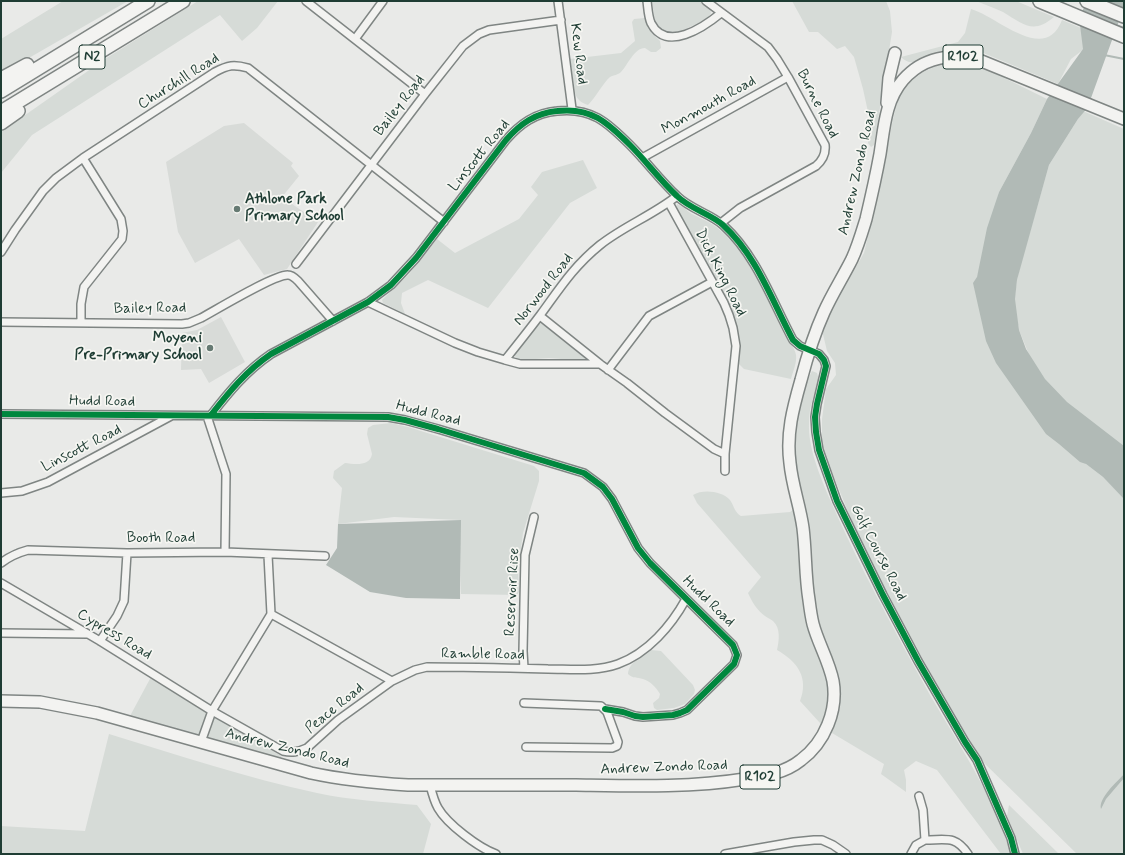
<!DOCTYPE html>
<style>
body{margin:0}
#map{position:relative;width:1125px;height:855px;overflow:hidden;background:#e9eae8;font-family:Mynerve,sans-serif}
canvas{display:block}
.frame{position:absolute;inset:0;border:2px solid #1f3d34;pointer-events:none}
</style>
<div id="map">
<canvas width="1125" height="855"></canvas>
<div class="frame"></div>
</div>
<script>
const context = document.querySelector('canvas').getContext('2d');
context.lineJoin = 'round';
function paint(path, color) {
  context.fillStyle = color;
  context.fill(path, 'evenodd');
}
function strokePath(path, color, width, dash) {
  context.strokeStyle = color;
  context.lineWidth = width;
  context.lineCap = dash ? 'butt' : 'round';
  context.setLineDash(dash || []);
  context.stroke(path);
}
function drawText(font, color, halo, rows, align = 'center') {
  context.font = font + ' Mynerve,sans-serif';
  context.lineWidth = 3.5;
  context.setLineDash([]);
  context.textBaseline = 'middle';
  context.strokeStyle = halo;
  context.fillStyle = color;
  for (const [text, x, y, turn = 0] of rows) {
    context.save();
    context.translate(x, y);
    context.rotate((+turn || 0) * Math.PI / 180);
    context.textAlign = isNaN(turn) ? turn : align;
    if (halo) context.strokeText(text, 0, 0);
    context.fillText(text, 0, 0);
    context.restore();
  }
}
paint(new Path2D(`
 M244,123l49,40 -2,3 8,10 -17,21 36,25 -31,47 -23,6 -25,-36 -44,24 -17,-31 -12,-70 58,-36z
 M221,317l24,45 -36,21 -8,-14 -20,1 1,-37 15,-3z`), '#d8dbd8');
paint(new Path2D(`
 M63,1h65l-127,73v-35z
 M198,1h80l-21,27 -15,13 -22,-26 -188,120 -31,38v-41l104,-73z
 M652,1h49l9,8 1,4 -4,6 -28,13 -8,1 -8,-3 -8,-8z
 M792,1h94l4,10 2,21 -18,113 -3,2 -3,-4 2,-22 -7,-32 -9,-32 -9,-11 -8,3 -19,-17h-9z
 M976,1h40l38,16c-21,18 -31,7 -51,-5 -8,-4 -18,-7 -27,-11z
 M971,9c26,7 74,56 91,11l19,8 3,21 -13,10 -13,25 -77,-32c-17,-3 -36,-3 -52,4 -5,1 -10,5 -14,6 -6,1 -10,-1 -14,-5l57,-15 7,-9z
 M645,18l6,14 9,9 1,7 -5,4h-5l-6,-4c-11,0 -17,17 -24,24 -3,3 -7,3 -11,5 -6,5 -15,21 -22,28 -6,-2 -11,-5 -13,-12l-5,-34 51,-6 14,-12 -3,-19 2,-3z
 M955,62l23,3 69,34 -16,34 -32,59 -23,90 97,172 30,23 21,21v356h-47l-96,-94 -78,-135 -47,-94 -34,-83v-29l4,-30 10,-14 -1,-12 -8,-12 -5,-21 19,-37 23,-40 16,-68 13,-66 6,-23 10,-13 14,-11 18,-8z
 M1083,111l41,18v323l-73,-63 -19,-27 -13,-32 -5,-28 3,-22 4,-17 28,-98z
 M583,160l14,28 -27,15 -82,105 -60,-28 -26,13 -1,10 4,11 -22,-11 -1,-3 2,-2 25,-24 28,-35 18,14 64,-34 19,-24 -7,-8 11,-15z
 M677,204c6,2 10,7 15,10 10,5 21,9 29,17 28,24 47,68 62,101 3,7 12,15 13,23 1,8 -3,16 -5,24l-47,-10 -7,-7 -8,-53 -53,-100z
 M543,323l3,1 33,26 8,11 -38,-3 -26,2 -6,-1 -2,-3v-3l22,-29z
 M812,371l5,2c4,9 -3,19 -5,29 -2,6 -3,14 -3,21 -1,24 10,50 19,72 30,69 66,135 102,200 30,51 64,102 81,159h-10l-64,-84 -21,-9 -12,9 2,10v12l-25,-18 3,-10 -52,-31 -12,-10 -20,-22c9,-23 -2,-39 -23,-51 2,-9 4,-22 -4,-29 -2,-2 -6,-3 -8,-5 -8,-6 -13,-14 -17,-23l13,-16 -64,-74 -4,-8c10,-6 29,-4 37,5 4,6 5,13 11,16l49,-4 14,-9 -8,-39 -1,-33 1,-12 10,-36z
 M391,423l17,4 126,39 5,5v10l-16,52 -5,37 1,22 -2,3 -56,-1 -1,-74 -66,-3 -56,7 4,-36 -9,-10 1,-7 11,-8c9,1 25,4 27,-9l-5,-20 1,-6 5,-3z
 M651,650l10,1 32,34 2,5 -1,4 -9,10 -11,4 -17,2 -3,-2 -1,-5 6,-5 1,-4c-4,-7 -10,-13 -17,-15 -6,-2 -10,0 -15,-5 1,-12 14,-18 23,-24z
 M151,677l130,79 1,4 -152,-44z
 M109,734c69,21 138,44 208,59 33,7 66,9 100,12l14,19 -8,30h-422v-28l84,5z
 M1009,805l49,48v1h-35l-16,-38z`), '#d6dbd7');
paint(new Path2D(`
 M1089,1h35v6l-33,91 3,2 -16,19 -29,46 -32,115 -2,19 4,31 7,19 19,30 22,23 57,44v53l-21,-22 -17,-13 -6,-2 -21,-18 -13,-10 -50,-71 -10,-22 -13,-58 4,-6 10,-49 12,-36 32,-59 16,-34 36,-50 -4,-32 8,-15z
 M461,520l-1,79 -54,-1 -36,-6 -44,-27 11,-17 1,-24z
 M1124,774v4l-18,21 -5,10c-3,-11 17,-28 23,-35z`), '#b1bab6');
strokePath(new Path2D(`
 M1116,25l8,3
 M1104,55l20,4`), '#b1bab6', 2);
const minor = new Path2D(`
 M306,1l119,93
 M558,1l14,108
 M647,1c1,7 1,15 4,22 15,30 53,4 70,-10
 M706,1l62,46 9,12 11,18 37,68c1,9 -2,15 -9,21l-76,42 -19,15
 M355,39l28,-38
 M642,158l146,-81
 M669,203l55,100 5,12 4,13 3,18 -11,108v17
 M1,252l14,-22 28,-39 13,-13 27,-20 132,-86c13,-7 19,-8 33,-4l196,154
 M296,264l129,-170 38,-48 16,-12 10,-4 72,-10
 M368,302l87,41 23,9 27,8 15,4h80
 M540,316l60,48 27,19 38,30 49,36 11,5
 M1,322l181,2 7,-1 12,-5c15,-8 74,-44 87,-43 4,0 7,3 10,6l35,40
 M81,323v-19l3,-17 38,-48 1,-8 -2,-12 -38,-61
 M505,360c12,-15 24,-30 36,-46 19,-26 33,-48 59,-69 24,-19 53,-30 77,-49
 M608,370l41,-54 63,-34
 M1,414l387,3 17,3 33,9 146,44 19,14 9,12 26,49 12,15 83,82 4,10 -3,9 -47,46 -7,3 -7,2 -30,2 -8,-1 -12,-4 -18,-3
 M211,415c18,-23 35,-44 60,-61l97,-52 23,-17 25,-27 90,-118c14,-16 29,-27 51,-29 34,-4 50,11 73,34 16,16 30,35 47,51 13,13 34,18 46,29 34,31 49,76 70,115l7,6 19,8 5,6 2,6 -9,38 -2,13 1,15 3,18 18,51 46,94 35,66 47,81 12,18 34,78 4,16
 M207,416l19,58 -1,78
 M1,493l21,-2 26,-9 123,-66
 M1,563c9,-7 16,-10 27,-13l99,3 98,-1 100,4
 M1,583l99,58 112,70 71,40c9,2 15,1 24,-3l31,-28 54,-39
 M271,614l121,67 23,-11 12,-3c40,0 81,1 121,2 22,0 48,3 70,-5 30,-11 53,-38 68,-65
 M1,633l86,1
 M100,641l17,-25 7,-15 3,-48
 M524,668l-1,-17 2,-96 9,-38
 M524,703l77,3 6,6 11,30 -1,4 -5,2 -86,-1
 M201,742l11,-31 59,-97 -3,-59
 M430,785c2,8 4,16 8,23 9,16 41,40 58,46
 M925,840c21,0 30,-5 43,14
 M725,854l69,-12 20,-2h8l11,5 13,9
 M911,854l5,-9 9,-5 -2,-30 -4,-14`);
const primary = new Path2D(`
 M887,103l2,-25 6,-25
 M1,701l39,1 57,11 214,60c32,7 64,10 97,12 56,0 112,0 168,0 57,1 113,3 169,-6 20,-3 40,-6 56,-19 24,-18 37,-50 32,-79 -4,-20 -15,-38 -20,-57 -2,-8 -3,-16 -4,-24 -4,-24 -3,-48 -6,-72 -3,-22 -11,-43 -13,-65 -4,-29 3,-55 11,-83 6,-23 13,-46 23,-68 8,-18 19,-35 28,-53 6,-13 10,-27 14,-40 5,-21 10,-43 14,-65 4,-25 5,-53 23,-74 20,-23 48,-27 76,-20l145,59`);
const motorway = new Path2D(`
 M1040,1l84,35
 M1087,1l37,15
 M1,79l26,-14
 M1,91l147,-90
 M1,112l182,-111
 M1,123l17,-12`);
strokePath(minor, '#7f8583', 10);
strokePath(primary, '#7f8583', 14);
strokePath(motorway, '#7f8583', 16);
strokePath(minor, '#f3f3f1', 7);
strokePath(primary, '#f3f3f1', 11);
strokePath(motorway, '#f3f3f1', 13);
strokePath(new Path2D(`
 M1,414l387,3 17,3 33,9 146,44 19,14 9,12 26,49 12,15 83,82 4,10 -3,9 -47,46 -7,3 -7,2 -30,2 -8,-1 -12,-4 -18,-3
 M211,415c18,-23 35,-44 60,-61l97,-52 23,-17 25,-27 90,-118c14,-16 29,-27 51,-29 34,-4 50,11 73,34 16,16 30,35 47,51 13,13 34,18 46,29 34,31 49,76 70,115l7,6 19,8 5,6 2,6 -9,38 -2,13 1,15 3,18 18,51 46,94 35,66 47,81 12,18 34,78 4,16`), '#00873e', 6);
for (const [x, y, r, color] of [
 [237,209,4,"#667a73"],
 [210,348,4,"#667a73"]
]) {
  const dot = new Path2D();
  dot.arc(x, y, r, 0, 2 * Math.PI);
  context.fillStyle = color;
  context.fill(dot);
  strokePath(dot, '#f6f6f2', 1.5);
}
for (const [x, y, w] of [
 [92,57,26],
 [963,57,40],
 [760,777,40]
]) {
  const box = new Path2D();
  box.roundRect(x - w / 2, y - 12, w, 24, 3);
  context.fillStyle = '#f6f6f2';
  context.fill(box);
  strokePath(box, '#1f3d34', 1);
}
drawText('bold 14px', '#1f3d34', null, [
 ["N2",92,57],
 ["R102",963,57],
 ["R102",760,777]
]);
drawText('15px', '#1f3d34', '#f6f6f2', [
 ["Kew Road",578,54,83],
 ["Churchill Road",179,82,-32],
 ["Burne Road",817,104,63],
 ["Bailey Road",400,106,-52],
 ["Monmouth Road",709,106,-29],
 ["Linscott Road",480,156,-51],
 ["Andrew Zondo Road",858,173,-77],
 ["Dick King Road",720,273,63],
 ["Norwood Road",544,290,-52],
 ["Bailey Road",150,309,-1],
 ["Hudd Road",102,402,1],
 ["Hudd Road",428,414,14],
 ["Linscott Road",82,449,-27],
 ["Booth Road",161,539],
 ["Golf Course Road",878,553,63],
 ["Reservoir Rise",513,592,-87],
 ["Hudd Road",708,602,44],
 ["Cypress Road",114,635,31],
 ["Ramble Road",483,655,1],
 ["Peace Road",335,709,-39],
 ["Andrew Zondo Road",287,749,14],
 ["Andrew Zondo Road",664,768,-2]
]);
drawText('bold 15px', '#1f3d34', '#f6f6f2', [
 ["Athlone Park",245,200],
 ["Primary School",245,217],
 ["Moyeni",202,339,"right"],
 ["Pre-Primary School",202,356,"right"]
], 'left');
</script>
